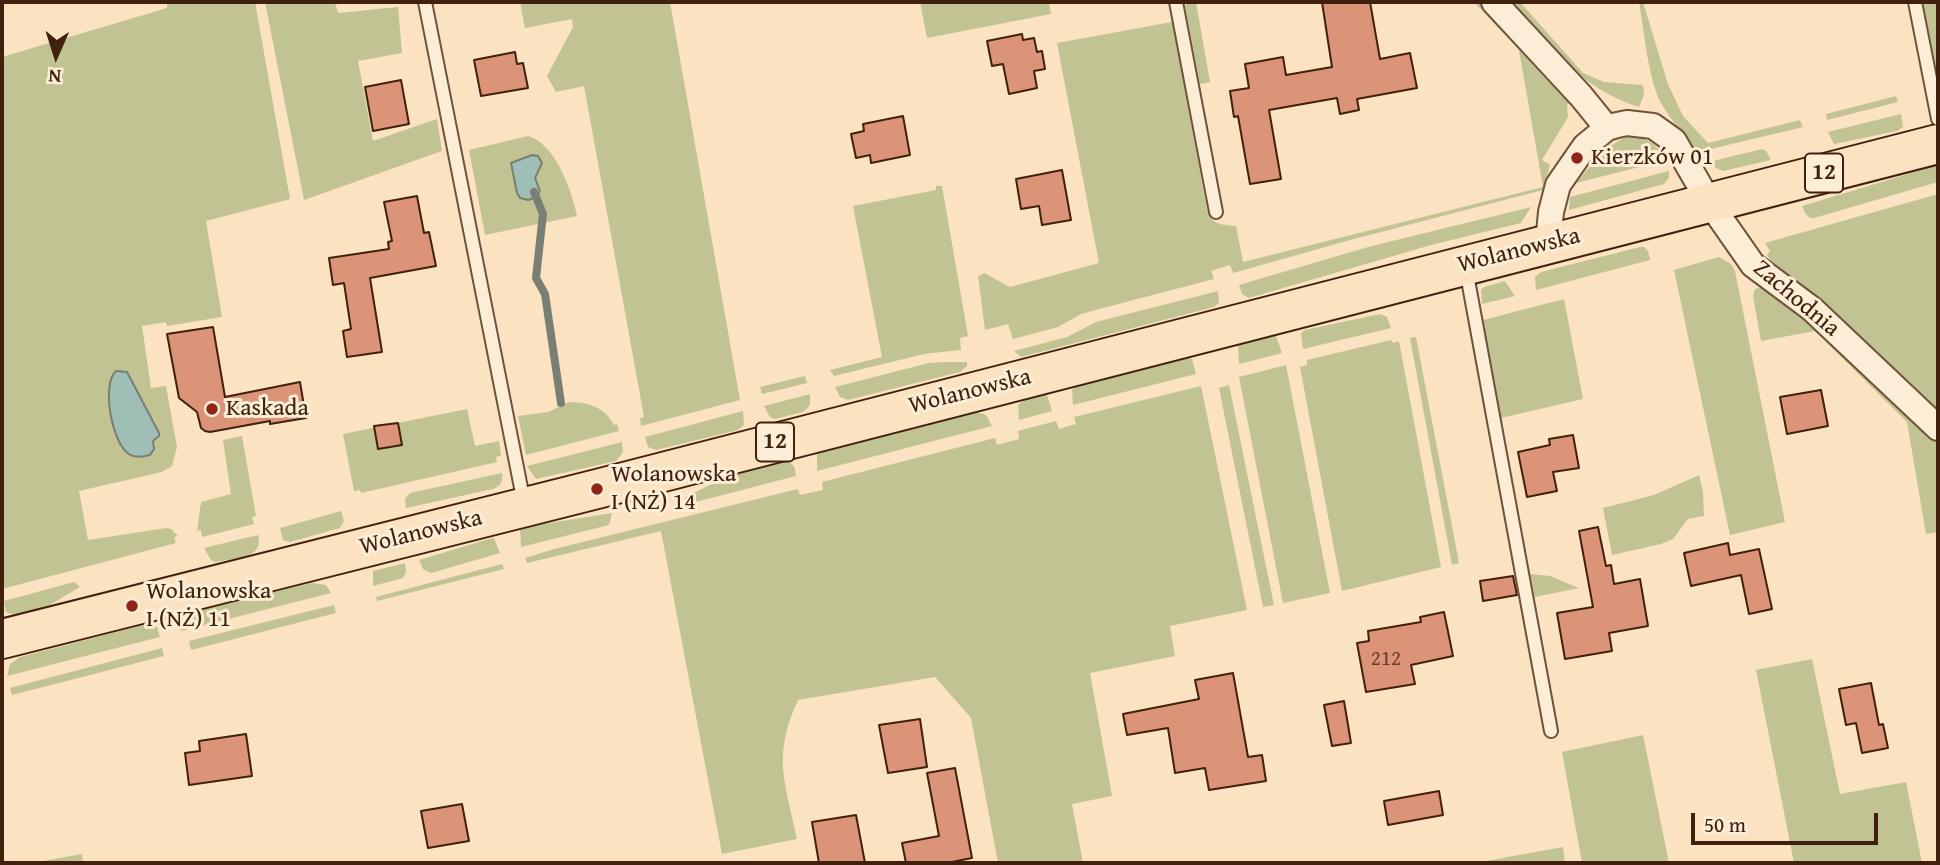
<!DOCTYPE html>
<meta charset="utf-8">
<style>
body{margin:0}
#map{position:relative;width:1940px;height:865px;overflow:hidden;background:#fbe3c2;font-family:"Gentium Book Plus",serif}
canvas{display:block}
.frame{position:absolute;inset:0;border:4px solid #41200d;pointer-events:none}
.north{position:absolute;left:21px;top:21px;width:70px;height:70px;-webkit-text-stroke:5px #fcedd7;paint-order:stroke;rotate:183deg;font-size:19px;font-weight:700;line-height:28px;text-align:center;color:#41200d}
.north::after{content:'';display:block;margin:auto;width:24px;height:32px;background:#41200d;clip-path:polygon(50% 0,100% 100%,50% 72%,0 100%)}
.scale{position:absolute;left:1691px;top:813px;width:187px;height:32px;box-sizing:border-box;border:4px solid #41200d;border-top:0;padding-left:9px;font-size:21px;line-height:24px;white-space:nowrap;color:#41200d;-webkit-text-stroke:5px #fcedd7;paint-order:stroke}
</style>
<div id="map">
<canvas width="1940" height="865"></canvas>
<div class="frame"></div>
<div class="north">N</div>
<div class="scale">50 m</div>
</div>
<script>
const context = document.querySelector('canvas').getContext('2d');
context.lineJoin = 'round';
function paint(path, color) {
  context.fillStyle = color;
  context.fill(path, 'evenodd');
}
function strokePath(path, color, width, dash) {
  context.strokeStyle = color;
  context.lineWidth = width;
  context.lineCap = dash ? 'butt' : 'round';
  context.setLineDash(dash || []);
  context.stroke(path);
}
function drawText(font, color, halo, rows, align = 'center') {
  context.font = font + ' "Gentium Book Plus",serif';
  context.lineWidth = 6;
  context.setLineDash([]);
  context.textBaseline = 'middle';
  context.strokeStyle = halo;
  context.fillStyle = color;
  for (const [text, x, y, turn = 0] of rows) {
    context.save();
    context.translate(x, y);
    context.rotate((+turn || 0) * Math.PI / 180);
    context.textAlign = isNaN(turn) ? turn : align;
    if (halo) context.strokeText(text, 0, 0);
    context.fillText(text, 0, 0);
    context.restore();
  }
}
paint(new Path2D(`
 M167,2h88l35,197 -84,22 16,96 -55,9 -1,-4 -24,4 9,62 15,-2 11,61 -5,19 -10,6 -83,19 9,49 78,-12 5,1 7,7 -4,1 2,6 -174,46v-532l165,-49z
 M265,2h70l3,11 60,-6 4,46 -44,8 15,80 64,-22 5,32 -138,49z
 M520,2h150l70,398 -99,26 -1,-8 4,-1 -60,-331 -28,6 -9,-16 26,-49 -1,-8 -47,9z
 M920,2h129l2,12 -124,24z
 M1188,2h8l14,80 -10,2 -15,-78z
 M1474,2h7l92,99 -6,4 1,12 -26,43 8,5 -7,25 -193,50 -117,33 -3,-8 -19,6 3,8 -111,29 -22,6 -23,13 -45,12 -5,-15 -23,6 -7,-54 6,-3 26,14 89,-24 -42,-220 115,-21 35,188c6,16 13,14 29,16l7,36 300,-75 -24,-137z
 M1508,2h12l63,71 21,9 39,3 1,10 -5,12c-60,-19 -89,-61 -131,-105z
 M1639,2h4l25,82 15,32 25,27 92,-23 3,7 -109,26c-9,-19 -23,-32 -33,-50 -13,-24 -17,-74 -22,-101z
 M1922,2h16v82z
 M1896,96l2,6 -71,18 -1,-6z
 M1901,114l2,13 -6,4 -58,12 -5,1 -6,-12z
 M528,136c27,7 44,55 49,80l-92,19 -16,-85z
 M1626,136c20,-1 31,9 41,24l-91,23 27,-32z
 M1762,149l4,2 5,9 -48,11 -18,-8z
 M1938,165v17l-124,36h-4l-5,-5 -3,-7z
 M1669,171v7l-5,6 -95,26 1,-13z
 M936,186h6l26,150 -8,2 1,12 -37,4 -90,22 -4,-6 52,-13 -29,-151 83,-16z
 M1938,194v222l-97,-97 -68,-52 -6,-12 3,-4 -5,-8z
 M1531,207l-10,16 -90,22 -182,53 -7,-4 -3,-9 129,-38z
 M1640,247h4l4,4 2,9 -114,30 -1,-13 6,-5z
 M1719,257l12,7 4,7 50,251 -55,13 -56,-265z
 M1505,281l10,15 -33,8 -1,-14 3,-3z
 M1762,287l35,21 25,21 116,114v89l-12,2 -19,-112 -92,-91 -54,10 -8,-45 2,-7z
 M1218,291l1,12 -5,4 -193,50 -7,-6 53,-14 29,-15z
 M1564,299l19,100 -82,19 -18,-98z
 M1380,314l7,3 4,11 -88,21 -2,-16 4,-3z
 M1271,336h5l6,17 -43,11 -1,-19z
 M1416,337l43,226 -7,2 -42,-227z
 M1391,340l2,3 6,-2 42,226 -99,24 -42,-224 7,-2v-5z
 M1189,358l3,1 4,15 -123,31 -1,-15 7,-6z
 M944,362h23v4l-7,6 -112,28 -8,-3 -5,-10 94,-24z
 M1286,365l44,228 -47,10 -44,-226z
 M805,376l2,7 -45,11 -2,-7z
 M1229,385l45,220 -11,2 -44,-219z
 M1201,386l46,224 -77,16 5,30 -85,17 22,123 -40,8 11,59h-85l-27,-145 -36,-41 -137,23c-26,56 -13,82 -1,139l-75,15 -61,-323 -134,32 -2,-5 29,-9 244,-60 2,6 23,-5 -1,-8 173,-44 2,7 22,-6 -1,-8 38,-10 3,8 17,-5 -2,-7z
 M810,394v11l-7,7 -28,7 -5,-2 -6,-11z
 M1043,394l4,1 5,16 -33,9 -1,-15 10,-8z
 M569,402c20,1 35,4 45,23l3,-1 2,7 -93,24 -8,-39 30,-4z
 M467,409l8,37 24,-5 2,15 -5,1 1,5 -136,31 -1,-3 -6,1 -11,-57z
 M743,411l1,14 -6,5 -82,20 -8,-3 -3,-10z
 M973,411l13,4 6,11 -175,45v-15l2,-5z
 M242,436l14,80 -4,1 2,7 -52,13 -1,-7 -4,1 4,-29 30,-8 -8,-54z
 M622,442l1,10 -7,9 -80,18 -9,-13z
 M786,460l8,6 2,10 -104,27 -7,-6 48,-23z
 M502,473c1,8 -1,13 -9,16l-87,19 -1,-9 5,-6z
 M1699,475l4,17 1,24 -16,3 -15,20 -12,5 -49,11 -9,-47 51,-13z
 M341,511l3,10 -4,7 -50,14 -7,-2 -3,-12z
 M612,513l-3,12 -88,22 -1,-17 5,-3z
 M258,535c7,24 -24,23 -42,27l-5,-2 -7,-12z
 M489,539l5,-1 6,15 -69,20 -8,-4 -4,-9z
 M405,563l1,9 -3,6 -30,8v-15z
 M502,564l2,5 -127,32 -1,-4z
 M1530,574l20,2 29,12 -44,9z
 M74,582l6,5c-18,10 -53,36 -74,25l-2,-11z
 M312,583l14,2 5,8 -150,38v-14l8,-5z
 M334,605l2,8 -145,37 -2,-9z
 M147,624l10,3 3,10 -153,39 3,-12 10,-7z
 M162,648l2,8 -152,39 -2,-7z
 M1812,659l28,135 66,-12 16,81h-128l-38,-193z
 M1643,735l26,128h-87l-20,-111z
 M1563,847l2,16h-90z
 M82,854l1,9h-51z`), '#c1c392');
const water = new Path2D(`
 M532,155l6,1 4,7 -7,15 5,13 -4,6 -8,3 -8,-2 -3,-5 -6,-30z
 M116,371l11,1 32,61v3l-6,5 1,8 -4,6c-7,2 -15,3 -21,-1 -17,-10 -28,-70 -13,-83z`);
paint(water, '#9fbeb5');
strokePath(water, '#797f72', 2);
strokePath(new Path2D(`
 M534,192l9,22 -7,64 9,16 16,109`), '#797f72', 8);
const building = new Path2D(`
 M1322,2h48l10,57 30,-6 7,35 -60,11 2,11 -19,4 -3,-16 -68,12 12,69 -31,5 -12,-68 -4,1 -4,-26 19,-3 -4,-24 38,-7 3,18 46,-8z
 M1022,34l1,6 11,-2 3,14 5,-1 3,18 -11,2 3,17 -28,6 -6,-30 -11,2 -5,-25z
 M515,52l2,12 6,-1 5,25 -47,8 -7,-36z
 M401,80l8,44 -36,7 -8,-44z
 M903,116l7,39 -39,8 -1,-8 -14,3 -5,-24 13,-3 -1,-7z
 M1062,170l9,50 -29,5 -3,-19 -18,3 -5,-30z
 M417,196l7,37 5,-1 7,34 -66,12 12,74 -35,5 -4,-26 8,-2 -7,-46 -11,2 -4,-27 60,-9 -1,-7 4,-1 -8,-39z
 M213,327l12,70 75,-15 6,36 -36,6v-3l-60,11 -5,-1 -4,-3 -4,-16 -18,-14 -12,-64z
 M1821,390l7,36 -41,8 -7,-37z
 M398,423l4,22 -24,4 -4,-23z
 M1573,435l6,33 -26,4 4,19 -30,6 -9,-45 32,-7 -1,-6z
 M1598,527l8,39 5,-1 3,19 26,-5 8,47 -39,7 3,18 -47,8 -8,-46 36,-6 -14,-76z
 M1728,543l2,12 29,-6 13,60 -23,5 -8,-39 -50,11 -7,-33z
 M1513,576l4,19 -34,6 -3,-20z
 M1444,612l9,44 -42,9 4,19 -49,8 -9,-49 12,-2 -1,-10 53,-9 -1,-5z
 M1233,673l15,84 14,-2 4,26 -57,9 -4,-22 -30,5 -7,-45 -41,7 -4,-21 76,-15 -4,-19z
 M1871,683l8,42 4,-1 5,24 -26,5 -6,-30 -10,2 -7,-36z
 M1344,701l7,42 -19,3 -8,-41z
 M920,719l7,48 -39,6 -9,-48z
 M246,734l6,42 -63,9 -4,-32 15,-2 -1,-10z
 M955,768l17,90 -25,5h-41l-4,-20 37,-7 -12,-63z
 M1439,791l4,24 -55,10 -4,-24z
 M462,804l7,37 -41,7 -7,-37z
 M856,815l9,48h-46l-7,-41z`);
paint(building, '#dc9478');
strokePath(building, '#41200d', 2);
const service = new Path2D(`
 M425,2l99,501
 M1176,2l40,210
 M1915,2l23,117
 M1466,269l85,462`);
const minor = new Path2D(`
 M1494,2l87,94 26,32
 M1548,243l3,-31 7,-27 27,-39 22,-18 10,-3 10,-2 26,3 21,15 35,61 44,63 59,44 126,119`);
const primary = new Path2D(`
 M2,639l595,-150 1341,-345`);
strokePath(service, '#70513a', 16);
strokePath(minor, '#70513a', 28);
strokePath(primary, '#41200d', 42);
strokePath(service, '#fcedd7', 12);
strokePath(minor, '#fcedd7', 24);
strokePath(primary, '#fbe3c2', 38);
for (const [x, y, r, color] of [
 [1577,158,7,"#8f2418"],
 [212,409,7,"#8f2418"],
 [597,489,7,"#8f2418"],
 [132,606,7,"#8f2418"]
]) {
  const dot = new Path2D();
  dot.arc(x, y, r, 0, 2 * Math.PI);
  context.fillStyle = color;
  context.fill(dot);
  strokePath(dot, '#fcedd7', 2.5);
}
drawText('21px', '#683d28', null, [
 ["212",1386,660]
]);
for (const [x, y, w] of [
 [1824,173,38],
 [775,442,38]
]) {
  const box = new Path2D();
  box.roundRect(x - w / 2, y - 19.5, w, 39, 5);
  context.fillStyle = '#fcedd7';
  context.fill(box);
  strokePath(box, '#41200d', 2);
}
drawText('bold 23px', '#41200d', null, [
 ["12",1824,173],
 ["12",775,442]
]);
drawText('24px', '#41200d', '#fcedd7', [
 ["Kierzków 01",1591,158],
 ["Kaskada",226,409],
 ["Wolanowska",611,475],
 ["I (NŻ) 14",611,503],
 ["Wolanowska",146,592],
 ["I (NŻ) 11",146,620]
], 'left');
drawText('24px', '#41200d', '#fcedd7', [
 ["Wolanowska",1519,251,-14],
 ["Zachodnia",1796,299,40],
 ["Wolanowska",970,392,-14],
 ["Wolanowska",421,533,-14]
]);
</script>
